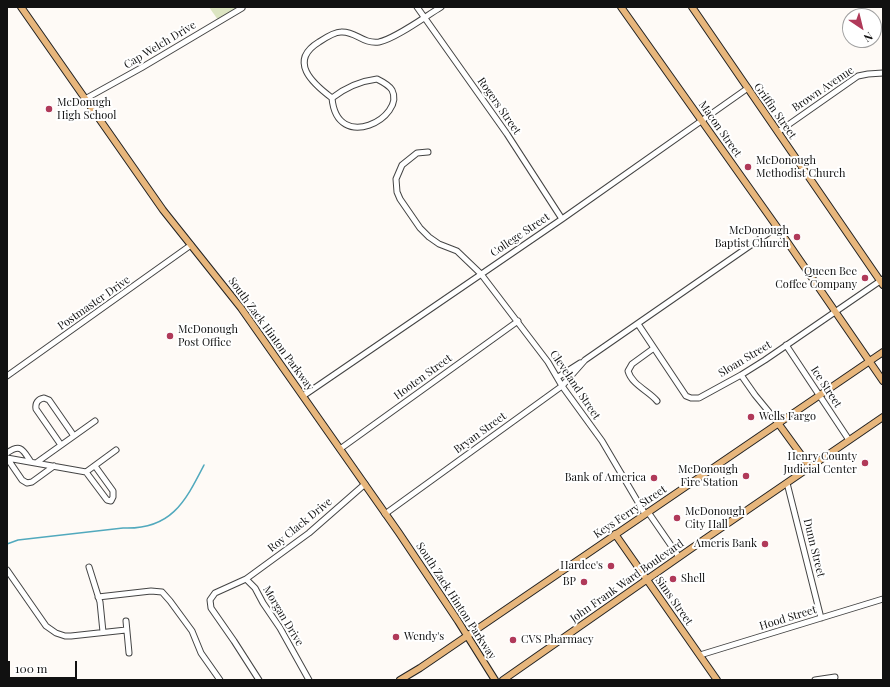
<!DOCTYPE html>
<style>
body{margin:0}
#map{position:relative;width:890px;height:687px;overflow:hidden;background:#fefaf6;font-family:"Playfair Display",serif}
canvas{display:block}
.frame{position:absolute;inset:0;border:8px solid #111;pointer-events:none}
.north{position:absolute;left:842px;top:8px;width:40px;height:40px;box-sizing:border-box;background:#fff;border:1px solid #a0a0a0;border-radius:50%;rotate:145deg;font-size:11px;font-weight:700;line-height:16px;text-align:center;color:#111}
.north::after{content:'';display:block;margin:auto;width:14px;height:18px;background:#b03959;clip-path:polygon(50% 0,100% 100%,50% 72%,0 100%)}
.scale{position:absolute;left:8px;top:661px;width:69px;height:18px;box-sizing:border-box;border:2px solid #111;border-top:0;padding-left:5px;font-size:12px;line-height:14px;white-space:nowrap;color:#111;-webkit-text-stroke:3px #fff;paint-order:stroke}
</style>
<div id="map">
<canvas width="890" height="687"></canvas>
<div class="frame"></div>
<div class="north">N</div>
<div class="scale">100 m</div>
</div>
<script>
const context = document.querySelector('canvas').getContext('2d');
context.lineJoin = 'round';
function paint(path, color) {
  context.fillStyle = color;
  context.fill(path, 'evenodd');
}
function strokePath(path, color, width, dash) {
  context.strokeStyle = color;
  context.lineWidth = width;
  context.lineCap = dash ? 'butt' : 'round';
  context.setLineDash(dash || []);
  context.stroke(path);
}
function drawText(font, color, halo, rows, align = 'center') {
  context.font = font + ' "Playfair Display",serif';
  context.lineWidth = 4;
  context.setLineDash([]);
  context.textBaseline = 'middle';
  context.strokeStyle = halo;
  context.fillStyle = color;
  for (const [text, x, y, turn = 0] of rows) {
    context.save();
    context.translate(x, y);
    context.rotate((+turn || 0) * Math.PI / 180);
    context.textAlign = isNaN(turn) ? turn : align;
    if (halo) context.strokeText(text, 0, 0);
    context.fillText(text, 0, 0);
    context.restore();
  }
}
paint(new Path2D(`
 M209,7h32l-23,13z`), '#dce5c2');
strokePath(new Path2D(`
 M7,544l11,-4 105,-12c48,2 62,-26 81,-63`), '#51a9bd', 1.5);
const minor = new Path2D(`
 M417,7l90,127 55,85
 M377,79c6,3 12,6 15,11 14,27 -55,64 -60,8 13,-10 29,-17 45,-19z
 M332,98c-20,-15 -44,-37 -13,-56 6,-4 16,-10 22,-10 15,-1 21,12 38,10 16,-3 47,-26 62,-35
 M85,99l56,-31 101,-60 -1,-1
 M778,132l80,-56 10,-2 15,-1
 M428,152l-11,1 -15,12 -6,14 1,13 3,7 20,29 9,9 10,7 18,7 24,23 67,88 14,24 40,55 43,73
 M638,324l48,72 5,2h8l42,-23 24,-15 118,-81
 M786,345l63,95
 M654,348l-22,16 -4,7c4,14 21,20 29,30
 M741,375l14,20 23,28
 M7,376l184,-131
 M558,377l22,-14
 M303,396l259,-177 186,-131
 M61,445l-25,-36c-1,-6 2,-10 8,-11l5,2 25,36
 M340,449l178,-128
 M7,453c14,-10 16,-3 24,9
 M7,458l79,14 30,-22
 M7,458l15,22 5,3 5,-1 22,-16
 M36,463l59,-42
 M86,472l21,28 4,1 2,-4v-6l-18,-25
 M787,483l34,135
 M648,512l31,45
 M385,514l177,-128 23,-26 192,-133
 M89,567l11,35 3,30
 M7,570l39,56 10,7 9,3h6l55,-6
 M246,579l63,-46 56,-49
 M98,597l53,-6 11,1 8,9 22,30 9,22 19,27
 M126,621l3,32
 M700,655l183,-56
 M259,680l-25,-39 -23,-33 -1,-8 5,-7 31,-14 9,9 8,15 17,25 29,52
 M815,680l20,-3`);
const major = new Path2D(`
 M21,7l142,203 78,98 158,225 59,88 37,59
 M621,7l156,220 106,154
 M692,7l191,278
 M778,423l32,44
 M615,534l102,146
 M400,680l20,-12 463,-316
 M503,680l199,-139 181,-124`);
strokePath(minor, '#444', 7);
strokePath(major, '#222', 8);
strokePath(minor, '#fff', 5);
strokePath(major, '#e7b67c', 6);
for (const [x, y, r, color] of [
 [49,109,4,"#b03959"],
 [748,167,4,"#b03959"],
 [797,237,4,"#b03959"],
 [865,278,4,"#b03959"],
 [170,336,4,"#b03959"],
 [751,417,4,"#b03959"],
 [865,463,4,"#b03959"],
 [746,476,4,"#b03959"],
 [654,478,4,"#b03959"],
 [677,518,4,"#b03959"],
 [765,544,4,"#b03959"],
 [611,566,4,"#b03959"],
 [673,579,4,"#b03959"],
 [584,582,4,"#b03959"],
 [396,637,4,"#b03959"],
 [513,640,4,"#b03959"]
]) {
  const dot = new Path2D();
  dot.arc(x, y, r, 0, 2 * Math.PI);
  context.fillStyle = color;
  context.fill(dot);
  strokePath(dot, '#fff', 1.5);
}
drawText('11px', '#111', '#fff', [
 ["Cap Welch Drive",160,45,-31],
 ["Brown Avenue",823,89,-34],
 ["Rogers Street",499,106,55],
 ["Griffin Street",775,111,55],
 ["Macon Street",720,129,55],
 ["College Street",520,235,-34],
 ["Postmaster Drive",94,303,-35],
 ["South Zack Hinton Parkway",271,334,54],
 ["Sloan Street",745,359,-31],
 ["Hooten Street",423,377,-36],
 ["Cleveland Street",575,385,56],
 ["Ice Street",826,387,57],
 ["Bryan Street",480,433,-36],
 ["Keys Ferry Street",630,512,-34],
 ["Roy Clack Drive",300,525,-39],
 ["Dunn Street",814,548,76],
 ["John Frank Ward Boulevard",627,581,-35],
 ["South Zack Hinton Parkway",456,601,57],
 ["Sims Street",674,601,55],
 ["Morgan Drive",283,616,59],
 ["Hood Street",788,618,-17]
]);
drawText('11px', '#111', '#fff', [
 ["McDonugh",57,103],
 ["High School",57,116],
 ["McDonough",756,161],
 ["Methodist Church",756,174],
 ["McDonough",789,231,"right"],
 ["Baptist Church",789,244,"right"],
 ["Queen Bee",857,272,"right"],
 ["Coffee Company",857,285,"right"],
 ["McDonough",178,330],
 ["Post Office",178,343],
 ["Wells Fargo",759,417],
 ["Henry County",857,457,"right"],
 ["Judicial Center",857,470,"right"],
 ["McDonough",738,470,"right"],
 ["Fire Station",738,483,"right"],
 ["Bank of America",646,478,"right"],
 ["McDonough",685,512],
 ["City Hall",685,525],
 ["Ameris Bank",757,544,"right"],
 ["Hardee's",603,566,"right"],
 ["Shell",681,579],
 ["BP",576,582,"right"],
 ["Wendy's",404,637],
 ["CVS Pharmacy",521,640]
], 'left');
</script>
